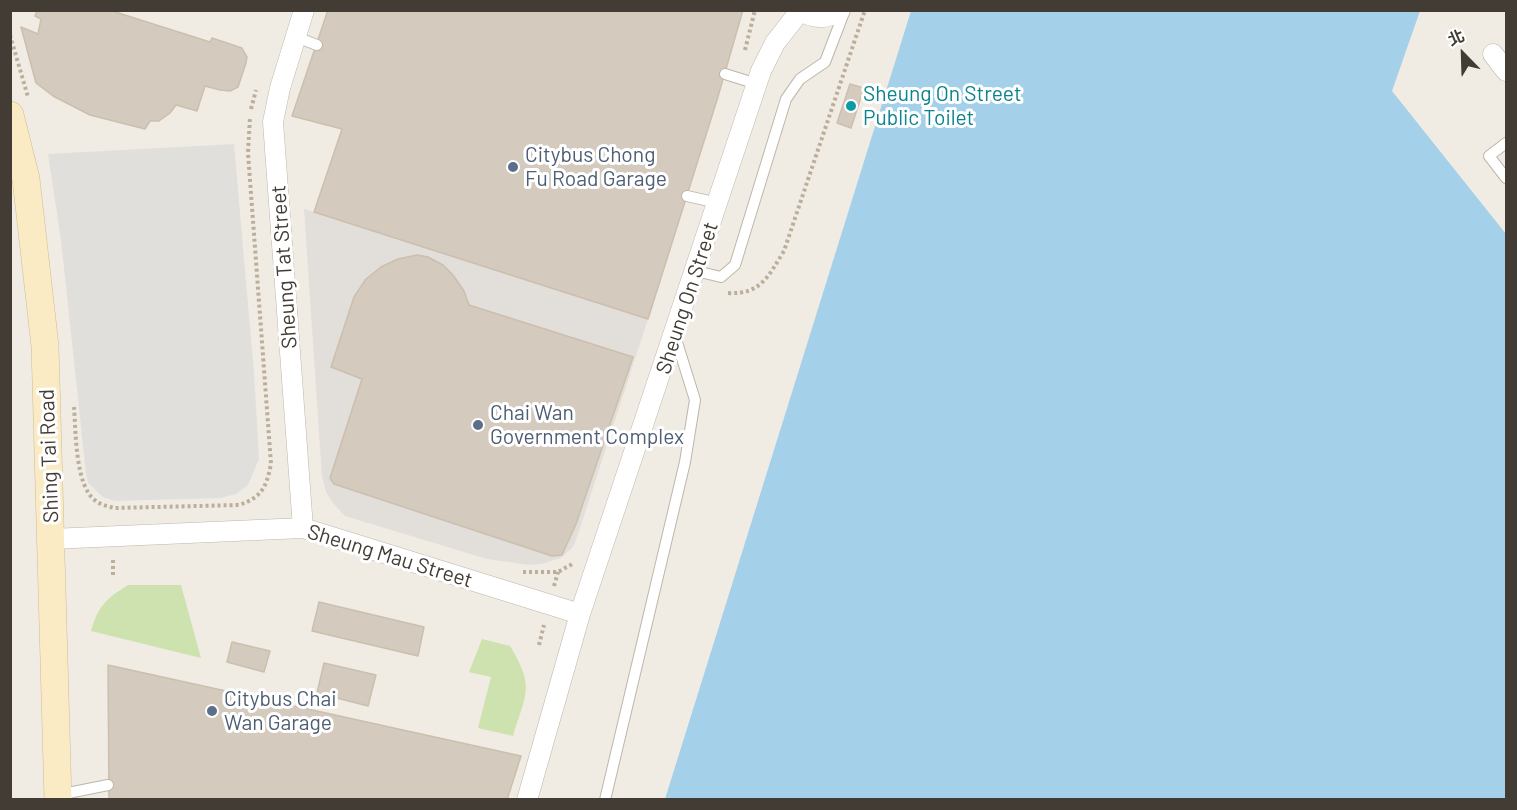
<!DOCTYPE html>
<meta charset="utf-8">
<style>
body{margin:0}
#map{position:relative;width:1517px;height:810px;overflow:hidden;background:#f0ece4;font-family:Barlow,"Noto Sans TC",sans-serif}
canvas{display:block}
.frame{position:absolute;inset:0;border:12px solid #423c34;pointer-events:none}
.north{position:absolute;left:1433px;top:24px;width:60px;height:60px;-webkit-text-stroke:4px #fff;paint-order:stroke;rotate:337deg;font-size:16px;font-weight:700;line-height:24px;text-align:center;color:#423c34}
.north::after{content:'';display:block;margin:auto;width:21px;height:27px;background:#423c34;clip-path:polygon(50% 0,100% 100%,50% 72%,0 100%)}
</style>
<div id="map">
<canvas width="1517" height="810"></canvas>
<div class="frame"></div>
<div class="north">北</div>
</div>
<script>
const context = document.querySelector('canvas').getContext('2d');
context.lineJoin = 'round';
function paint(path, color) {
  context.fillStyle = color;
  context.fill(path, 'evenodd');
}
function strokePath(path, color, width, dash) {
  context.strokeStyle = color;
  context.lineWidth = width;
  context.lineCap = dash ? 'butt' : 'round';
  context.setLineDash(dash || []);
  context.stroke(path);
}
function drawText(font, color, halo, rows, align = 'center') {
  context.font = font + ' Barlow,sans-serif';
  context.lineWidth = 6;
  context.setLineDash([]);
  context.textBaseline = 'middle';
  context.strokeStyle = halo;
  context.fillStyle = color;
  for (const [text, x, y, turn = 0] of rows) {
    context.save();
    context.translate(x, y);
    context.rotate((+turn || 0) * Math.PI / 180);
    context.textAlign = isNaN(turn) ? turn : align;
    if (halo) context.strokeText(text, 0, 0);
    context.fillText(text, 0, 0);
    context.restore();
  }
}
paint(new Path2D(`
 M304,209l344,110 -70,215 -5,13 -12,11 -20,6 -12,1 -42,-6 -142,-43 -12,-13 -7,-11 -4,-15z`), '#e2ded9');
paint(new Path2D(`
 M128,585h53l20,73 -110,-27c7,-25 15,-32 37,-46z
 M482,639l28,7c25,41 16,47 3,90l-35,-8 13,-51 -22,-5z`), '#cde2af');
paint(new Path2D(`
 M234,144l20,229 5,86 -11,26 -12,9 -16,4 -105,3 -12,-4 -15,-14 -2,-9 -25,-234 -13,-86z`), '#e1dfdc');
paint(new Path2D(`
 M911,11h509l-28,80 114,143v565h-841z`), '#a4d0e9');
const building = new Path2D(`
 M37,10h72l101,32 2,-4 30,10 5,9 -1,6 -8,24 -8,4 -10,-1 -15,-4 -8,25 -21,-6 -6,8 -11,8h-9l-5,8 -55,-14 -37,-19 -17,-13 -15,-56 17,7 3,-15 -6,-3z
 M328,10h415l-26,90 -69,219 -334,-107 28,-83 -50,-13z
 M850,84l14,4 -13,40 -14,-5z
 M417,255l11,2 15,8 10,10 11,16 5,14 164,52 -57,167 -14,31 -10,1 -218,-72 -4,-6 32,-99 -31,-12 23,-70 12,-18 15,-12 17,-8z
 M319,602l105,25 -6,29 -106,-25z
 M232,642l38,9 -6,21 -37,-10z
 M324,663l52,12 -8,31 -51,-13z
 M108,665l413,91 -14,44h-398z`);
paint(building, '#d4cabd');
strokePath(building, '#cbbfae', 1.5);
const lane = new Path2D(`
 M296,37l21,8
 M725,74l32,10
 M1506,143l-17,13 17,22
 M687,196l31,7
 M696,271l25,6 14,-12 51,-166 14,-20 25,-17 20,-52
 M58,795l50,-10
 M605,800l80,-338 10,-62 -20,-64`);
const street = new Path2D(`
 M799,10c14,9 28,10 41,0
 M1493,54l13,17
 M303,528l-30,-406 7,-34 24,-78
 M51,539l252,-11 277,86
 M527,800l53,-186 181,-543 14,-28 25,-32`);
const secondary = new Path2D(`
 M10,115l16,64 19,167 13,454`);
strokePath(lane, '#beb6aa', 12);
strokePath(street, '#beb6aa', 21);
strokePath(secondary, '#cdbc96', 28);
strokePath(new Path2D(`
 M10,35l18,62
 M745,50l10,-40
 M251,109l5,-19
 M728,293c33,2 41,-18 56,-42l81,-241
 M74,407c2,25 1,80 22,94 5,4 12,5 18,7l125,-3c23,-8 27,-17 32,-41l-23,-311 2,-36
 M523,572h35l16,-9
 M113,575v-18
 M554,586l4,-14
 M539,645l5,-20`), '#bbae9a', 4, [3, 3]);
strokePath(lane, '#fff', 10);
strokePath(street, '#fff', 20);
strokePath(secondary, '#faebc5', 27);
for (const [x, y, r, color] of [
 [851,106,6,"#0f9aa8"],
 [513,167,6,"#5c6f8a"],
 [478,425,6,"#5c6f8a"],
 [212,711,6,"#5c6f8a"]
]) {
  const dot = new Path2D();
  dot.arc(x, y, r, 0, 2 * Math.PI);
  context.fillStyle = color;
  context.fill(dot);
  strokePath(dot, '#fff', 2);
}
drawText('21px', '#0d838f', '#fff', [
 ["Sheung On Street",863,94],
 ["Public Toilet",863,118]
], 'left');
drawText('21px', '#4e5e75', '#fff', [
 ["Citybus Chong",525,155],
 ["Fu Road Garage",525,179],
 ["Chai Wan",490,413],
 ["Government Complex",490,437],
 ["Citybus Chai",224,699],
 ["Wan Garage",224,723]
], 'left');
drawText('21px', '#423c34', '#fff', [
 ["Sheung Tat Street",284,267,-94],
 ["Sheung On Street",687,298,-72],
 ["Shing Tai Road",49,456,-92],
 ["Sheung Mau Street",390,556,17]
]);
</script>
